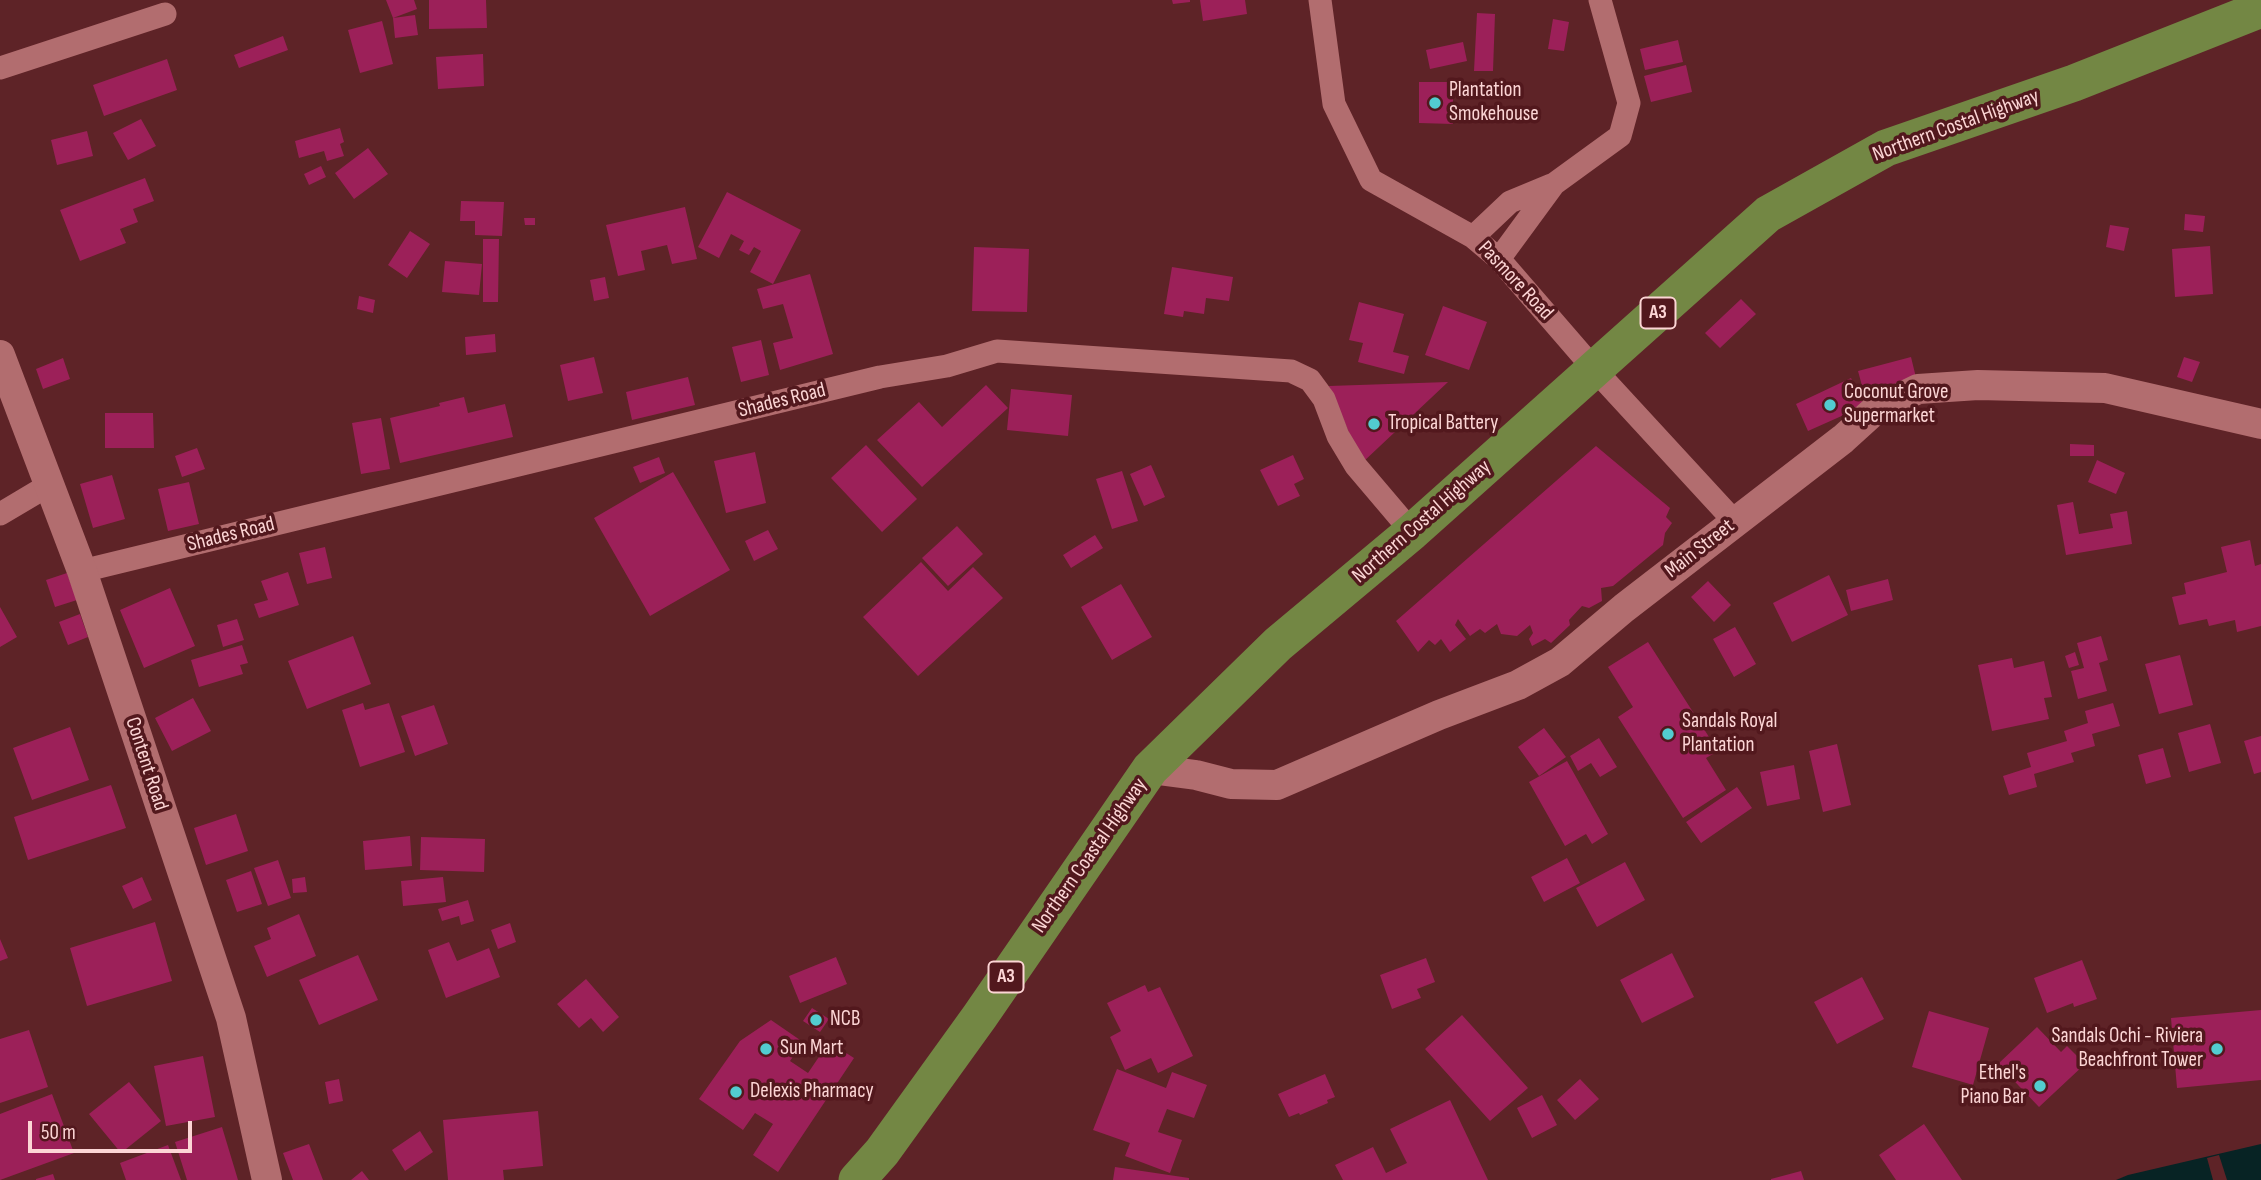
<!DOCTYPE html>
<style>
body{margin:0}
#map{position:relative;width:2261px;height:1180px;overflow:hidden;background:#5e2327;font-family:"Sofia Sans Condensed",sans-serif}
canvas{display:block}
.scale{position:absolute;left:28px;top:1121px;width:164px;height:32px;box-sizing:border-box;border:4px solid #fcd5d5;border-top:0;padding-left:9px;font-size:21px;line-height:24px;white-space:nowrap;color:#fcd5d5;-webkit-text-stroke:5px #52181d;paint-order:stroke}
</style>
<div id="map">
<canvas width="2261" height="1180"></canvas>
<div class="scale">50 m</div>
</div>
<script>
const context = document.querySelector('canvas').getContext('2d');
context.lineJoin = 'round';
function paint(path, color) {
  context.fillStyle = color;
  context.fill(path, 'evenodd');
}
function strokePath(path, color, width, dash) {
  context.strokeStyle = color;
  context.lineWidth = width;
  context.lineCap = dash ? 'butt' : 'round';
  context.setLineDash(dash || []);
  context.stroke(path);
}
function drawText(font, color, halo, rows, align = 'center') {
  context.font = font + ' "Sofia Sans Condensed",sans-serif';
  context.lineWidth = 7;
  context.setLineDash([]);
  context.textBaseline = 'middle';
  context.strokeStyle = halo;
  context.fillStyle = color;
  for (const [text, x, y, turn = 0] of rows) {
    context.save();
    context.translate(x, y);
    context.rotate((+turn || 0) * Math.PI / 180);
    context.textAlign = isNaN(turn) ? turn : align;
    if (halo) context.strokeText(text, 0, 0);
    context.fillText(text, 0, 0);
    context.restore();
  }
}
paint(new Path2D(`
 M2261,1144v36h-145l12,-5z`), '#072324');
paint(new Path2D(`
 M2219,1155l8,25h-14l-6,-22z`), '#5e2327');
paint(new Path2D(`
 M386,0h28l3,9 -24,9 22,-3 3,20 -23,3 -2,-20z
 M429,0h57l1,28 -58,1z
 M1172,0h18v2l-17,2z
 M1200,0h45l2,14 -44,7z
 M1477,13l18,1 -2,57h-19z
 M1553,19l16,3 -5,29 -16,-2z
 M382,21l11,43 -33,9 -12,-43z
 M283,36l5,14 -49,18 -5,-13z
 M1678,40l5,22 -38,8 -5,-21z
 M1463,42l4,19 -37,8 -4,-19z
 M483,54l1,32 -46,3 -2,-32z
 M167,59l10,31 -73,26 -11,-31z
 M1686,65l6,27 -41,10 -7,-26z
 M1419,82h34v42l-34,-1z
 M141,119l15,27 -28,14 -15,-27z
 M340,128l4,14 -4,2 4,12 -17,5 -3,-10 -25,7 -4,-17z
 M87,131l6,25 -36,9 -6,-25z
 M368,148l20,26 -34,25 -19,-26z
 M321,166l5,11 -17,8 -5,-11z
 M145,178l9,23 -21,8 5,13 -18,7 6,14 -46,18 -20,-51z
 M727,192l74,38 -28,54 -23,-12 11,-21 -7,-4 -5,8 -10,-5 5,-9 -13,-7 -12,24 -21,-11z
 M461,201l43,1 -2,34 -27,-1v-14h-15z
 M685,207l12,52 -25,5 -5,-19 -26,6 4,19 -27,6 -12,-51z
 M2185,214l20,2 -2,16 -19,-2z
 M524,218h11v7h-10z
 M2110,225l19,3 -5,23 -18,-4z
 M410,231l20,13 -23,34 -19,-13z
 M483,239h16l-1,63h-15z
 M2210,246l3,48 -38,3 -3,-48z
 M974,247l55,2 -2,63 -55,-1z
 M445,261l37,3 -3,31 -37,-3z
 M1172,267l61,10 -4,24 -23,-3 -2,16 -20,-3 -1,6 -19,-3z
 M810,274l23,80 -53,16 -7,-27 20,-5 -10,-34 -20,5 -6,-20z
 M605,277l4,21 -15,3 -4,-21z
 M359,296l16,4 -2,13 -16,-4z
 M1741,299l15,15 -36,34 -15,-15z
 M1359,302l45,12 -11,38 16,4 -5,18 -46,-12 5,-19 -14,-3z
 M1443,306l44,16 -18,48 -44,-15z
 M495,334l1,18 -30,3 -1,-18z
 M761,340l8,35 -28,7 -9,-35z
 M594,357l9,36 -35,8 -8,-36z
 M1911,357l9,37 -52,14 -10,-37z
 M2184,357l16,5 -8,20 -15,-5z
 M63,358l7,21 -27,10 -7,-20z
 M688,377l7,28 -63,15 -6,-28z
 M1851,378l13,28 -56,25 -12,-27z
 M1448,382l-86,81 -33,-77z
 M986,385l22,23 -86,79 -45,-47 42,-38 23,25z
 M1011,389l61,6 -4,41 -61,-6z
 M464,397l4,16 37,-9 8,33 -113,26 -10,-45 50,-12 -1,-3z
 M105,413h48l1,35h-49z
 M381,418l9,51 -29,5 -9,-51z
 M2070,444l24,1v11h-24z
 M866,445l51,54 -35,33 -51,-54z
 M1596,446l74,62 -4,9 6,6 -7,10 -2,12 -50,41 -12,2 1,13 -13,7 -7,-2 -13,14 1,5 -19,18 -6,-4 -13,7 -3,-7 4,-6 -3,-8 -13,11 -16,-2 -4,-10 -12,9 -5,-4 -10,7 -12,-17 -3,6 11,14 -16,13 -9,-13 -6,6 -6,-5 -11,12 -22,-31z
 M197,448l8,21 -23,8 -7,-21z
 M755,452l11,51 -40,10 -12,-52z
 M1293,455l11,24 -10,5 6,12 -22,10 -18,-36z
 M659,457l6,16 -25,10 -7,-16z
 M2097,460l28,13 -9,21 -28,-12z
 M1151,465l14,32 -21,9 -14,-32z
 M1122,471l16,50 -26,8 -16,-50z
 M673,472l57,98 -80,46 -56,-98z
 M112,475l13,44 -32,9 -13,-44z
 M189,482l10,42 -31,7 -10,-42z
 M2073,502l6,32 34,-6 -3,-14 17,-3 5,33 -66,11 -9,-50z
 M957,526l26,28 -35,32 -26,-28z
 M768,530l10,19 -24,12 -9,-20z
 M1095,535l8,13 -32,20 -8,-13z
 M2250,540l5,26 6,-2v62l-24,6 -2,-12 -26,6 -2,-7 -28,6 -7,-28 14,-3 -2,-11 43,-11 -6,-25z
 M325,547l7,31 -25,6 -8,-31z
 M921,562l27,29 25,-24 30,31 -85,78 -55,-59z
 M288,572l11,33 -40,13 -5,-14 14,-4 -7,-19z
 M67,573l10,27 -22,7 -9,-27z
 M1829,575l19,40 -56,27 -19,-39z
 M1888,579l5,21 -42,11 -5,-21z
 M1708,581l23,24 -17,17 -23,-25z
 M1121,584l31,53 -40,23 -31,-53z
 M170,588l25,58 -51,22 -24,-58z
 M0,607l17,30 -17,10z
 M80,614l8,23 -20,8 -9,-23z
 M237,619l7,21 -21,7 -6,-22z
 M1735,627l21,37 -22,13 -21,-38z
 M353,636l18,48 -64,25 -19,-48z
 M2101,636l7,24 -9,3 8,28 -29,8 -7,-28 13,-3 -7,-25z
 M1648,642l70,109 -12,7 20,32 -43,28 -65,-101 15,-10 -25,-40z
 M242,645l6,18 -8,2 3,9 -44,13 -8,-27z
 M2075,652l4,13 -10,3 -4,-12z
 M2180,655l13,50 -34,9 -14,-50z
 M2012,658l2,10 30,-7 8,36 -8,1 5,21 -57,12 -14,-66z
 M193,698l18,33 -39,20 -17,-33z
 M363,703l2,7 24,-7 16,49 -45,15 -18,-57z
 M2113,703l7,23 -28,8 3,12 -24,7 3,9 -40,12 3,13 -28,8 -6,-19 28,-9 -4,-14 40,-12 -3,-10 24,-8 -3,-12z
 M434,705l14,39 -33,12 -14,-40z
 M2210,724l11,39 -32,9 -11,-39z
 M70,727l19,53 -57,20 -19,-52z
 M1544,728l22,29 -27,19 -21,-29z
 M2261,736v36l-7,2 -10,-33z
 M1599,738l18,29 -17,10 -9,-14 -13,8 -8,-15z
 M1837,744l14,61 -28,7 -14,-61z
 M2163,748l8,29 -25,7 -8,-29z
 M1567,761l41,73 -16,10 -6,-10 -21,12 -36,-64z
 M1794,765l6,34 -33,7 -7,-34z
 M111,785l15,43 -98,32 -14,-43z
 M1737,787l15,21 -51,35 -15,-21z
 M236,814l12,37 -42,14 -12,-37z
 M410,836l2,30 -47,4 -2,-29z
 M421,837l64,2 -1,33 -64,-2z
 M1567,858l13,25 -36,19 -13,-25z
 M278,860l13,38 -23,8 -14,-38z
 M1625,862l20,38 -48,27 -21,-39z
 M251,871l11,33 -25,8 -11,-32z
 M142,877l10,23 -19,9 -11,-23z
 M305,877l2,15 -14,1 -1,-14z
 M443,877l3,25 -43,4 -2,-25z
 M468,900l6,21 -13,4 -2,-9 -17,5 -4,-12z
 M299,914l17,42 -49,21 -13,-31 17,-7 -4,-11z
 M155,922l17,59 -85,25 -17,-58z
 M510,923l6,19 -18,7 -7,-19z
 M0,939l8,19 -8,3z
 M449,942l8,19 32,-13 11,29 -54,21 -18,-48z
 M1672,953l22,44 -52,26 -22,-43z
 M358,955l20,45 -59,25 -20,-45z
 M836,957l11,27 -47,19 -11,-27z
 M1426,958l9,24 -18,7 4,9 -29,11 -12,-34z
 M2082,960l15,39 -23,8 -1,-4 -26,10 -13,-35z
 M1862,977l22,42 -47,25 -23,-42z
 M586,979l33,38 -16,15 -12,-14 -12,10 -22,-24z
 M1145,985l3,7 12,-5 33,69 -35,17 -7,-15 -26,12 -15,-33 11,-6 -14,-28z
 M812,1008l17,11 -9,13 -17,-11z
 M2261,1010v70l-84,8 -6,-70z
 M1929,1011l60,17 -16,57 -61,-18z
 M1462,1015l66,73 -38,33 -65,-72z
 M771,1020l32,22 -13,19 18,12 21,-31 25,16 -76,114 -25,-17 20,-31 -18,-11 -12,17 -44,-31 41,-58z
 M2037,1027l24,25 6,-6 18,18 -46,43 -41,-43z
 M29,1030l19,57 -48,16v-64z
 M203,1056l12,61 -49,9 -12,-60z
 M1117,1069l49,19 6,-16 35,13 -13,33 -27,-9 -9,23 24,8 -12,33 -45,-17 5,-13 -37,-13z
 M1325,1074l10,23 -8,3 1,3 -28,12 -1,-2 -10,4 -11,-23z
 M339,1079l4,22 -14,3 -4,-22z
 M1580,1079l19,20 -24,21 -18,-20z
 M129,1082l32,39 -40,32 -32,-39z
 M52,1094l22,59 -74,27v-66z
 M1542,1095l15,30 -25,13 -15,-30z
 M1450,1100l38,80h-145l-8,-15 38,-18 13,26 21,-10 -17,-34z
 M538,1111l5,55 -40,4 1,10h-56l-5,-60z
 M1924,1124l38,56h-66l-17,-25z
 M222,1127l16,53h-51l-12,-38z
 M420,1131l13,21 -28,19 -13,-21z
 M309,1144l14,36h-30l-10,-27z
 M168,1145l13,35h-55l-6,-17z
 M1115,1167l74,11v2h-76z
 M362,1171l7,9h-18z
 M1801,1171l3,9h-33v-1z
 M53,1174l2,6h-19v-1z`), '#9c2059');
strokePath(new Path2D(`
 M1320,0l14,104 37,76 102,57 26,22 96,111 140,152
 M0,68l165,-54
 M1473,237l37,-35 41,-17
 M1499,259l55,-75 66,-48 9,-33 -29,-103
 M0,514l49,-29
 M82,571l798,-194 67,-11 50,-15 294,20 19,9 14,19 14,37 18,30 56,66`), '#b26d6f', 23);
strokePath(new Path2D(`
 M0,355l82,216 149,447 36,162
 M1150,769l46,6 35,9 46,1 162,-70 79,-30 42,-23 64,-54 219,-169 32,-29 43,-21 60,-4 127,3 156,36`), '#b26d6f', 30);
strokePath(new Path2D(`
 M857,1180l25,-28 98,-136 170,-247 128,-125 134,-112 356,-318 118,-66 188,-65 187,-74`), '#738744', 37);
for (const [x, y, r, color] of [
 [1435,103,7,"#52ccd0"],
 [1830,405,7,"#52ccd0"],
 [1374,424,7,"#52ccd0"],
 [1668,734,7,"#52ccd0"],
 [816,1020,7,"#52ccd0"],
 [766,1049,7,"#52ccd0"],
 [2217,1049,7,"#52ccd0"],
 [2040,1086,7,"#52ccd0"],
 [736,1092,7,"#52ccd0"]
]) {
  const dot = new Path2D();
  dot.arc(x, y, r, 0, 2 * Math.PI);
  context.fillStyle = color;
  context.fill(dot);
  strokePath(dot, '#52181d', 2.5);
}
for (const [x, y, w] of [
 [1658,313,35],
 [1006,977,35]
]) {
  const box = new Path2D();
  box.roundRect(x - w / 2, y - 15.5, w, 31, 5);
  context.fillStyle = '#52181d';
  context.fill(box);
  strokePath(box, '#fcd5d5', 2);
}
drawText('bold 19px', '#fcd5d5', null, [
 ["A3",1658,313],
 ["A3",1006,977]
]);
drawText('21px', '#fcd5d5', '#52181d', [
 ["Plantation",1449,91],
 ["Smokehouse",1449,115],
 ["Coconut Grove",1844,393],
 ["Supermarket",1844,417],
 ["Tropical Battery",1388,424],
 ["Sandals Royal",1682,722],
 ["Plantation",1682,746],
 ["NCB",830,1020],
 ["Sandals Ochi - Riviera",2203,1037,"right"],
 ["Beachfront Tower",2203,1061,"right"],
 ["Sun Mart",780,1049],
 ["Ethel's",2026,1074,"right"],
 ["Piano Bar",2026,1098,"right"],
 ["Delexis Pharmacy",750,1092]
], 'left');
drawText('21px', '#fcd5d5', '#52181d', [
 ["Northern Costal Highway",1956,126,-20],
 ["Pasmore Road",1515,281,47],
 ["Shades Road",782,401,-14],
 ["Northern Costal Highway",1422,522,-41],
 ["Shades Road",231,535,-14],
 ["Main Street",1700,549,-38],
 ["Content Road",146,764,72],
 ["Northern Coastal Highway",1090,856,-55]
]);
</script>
